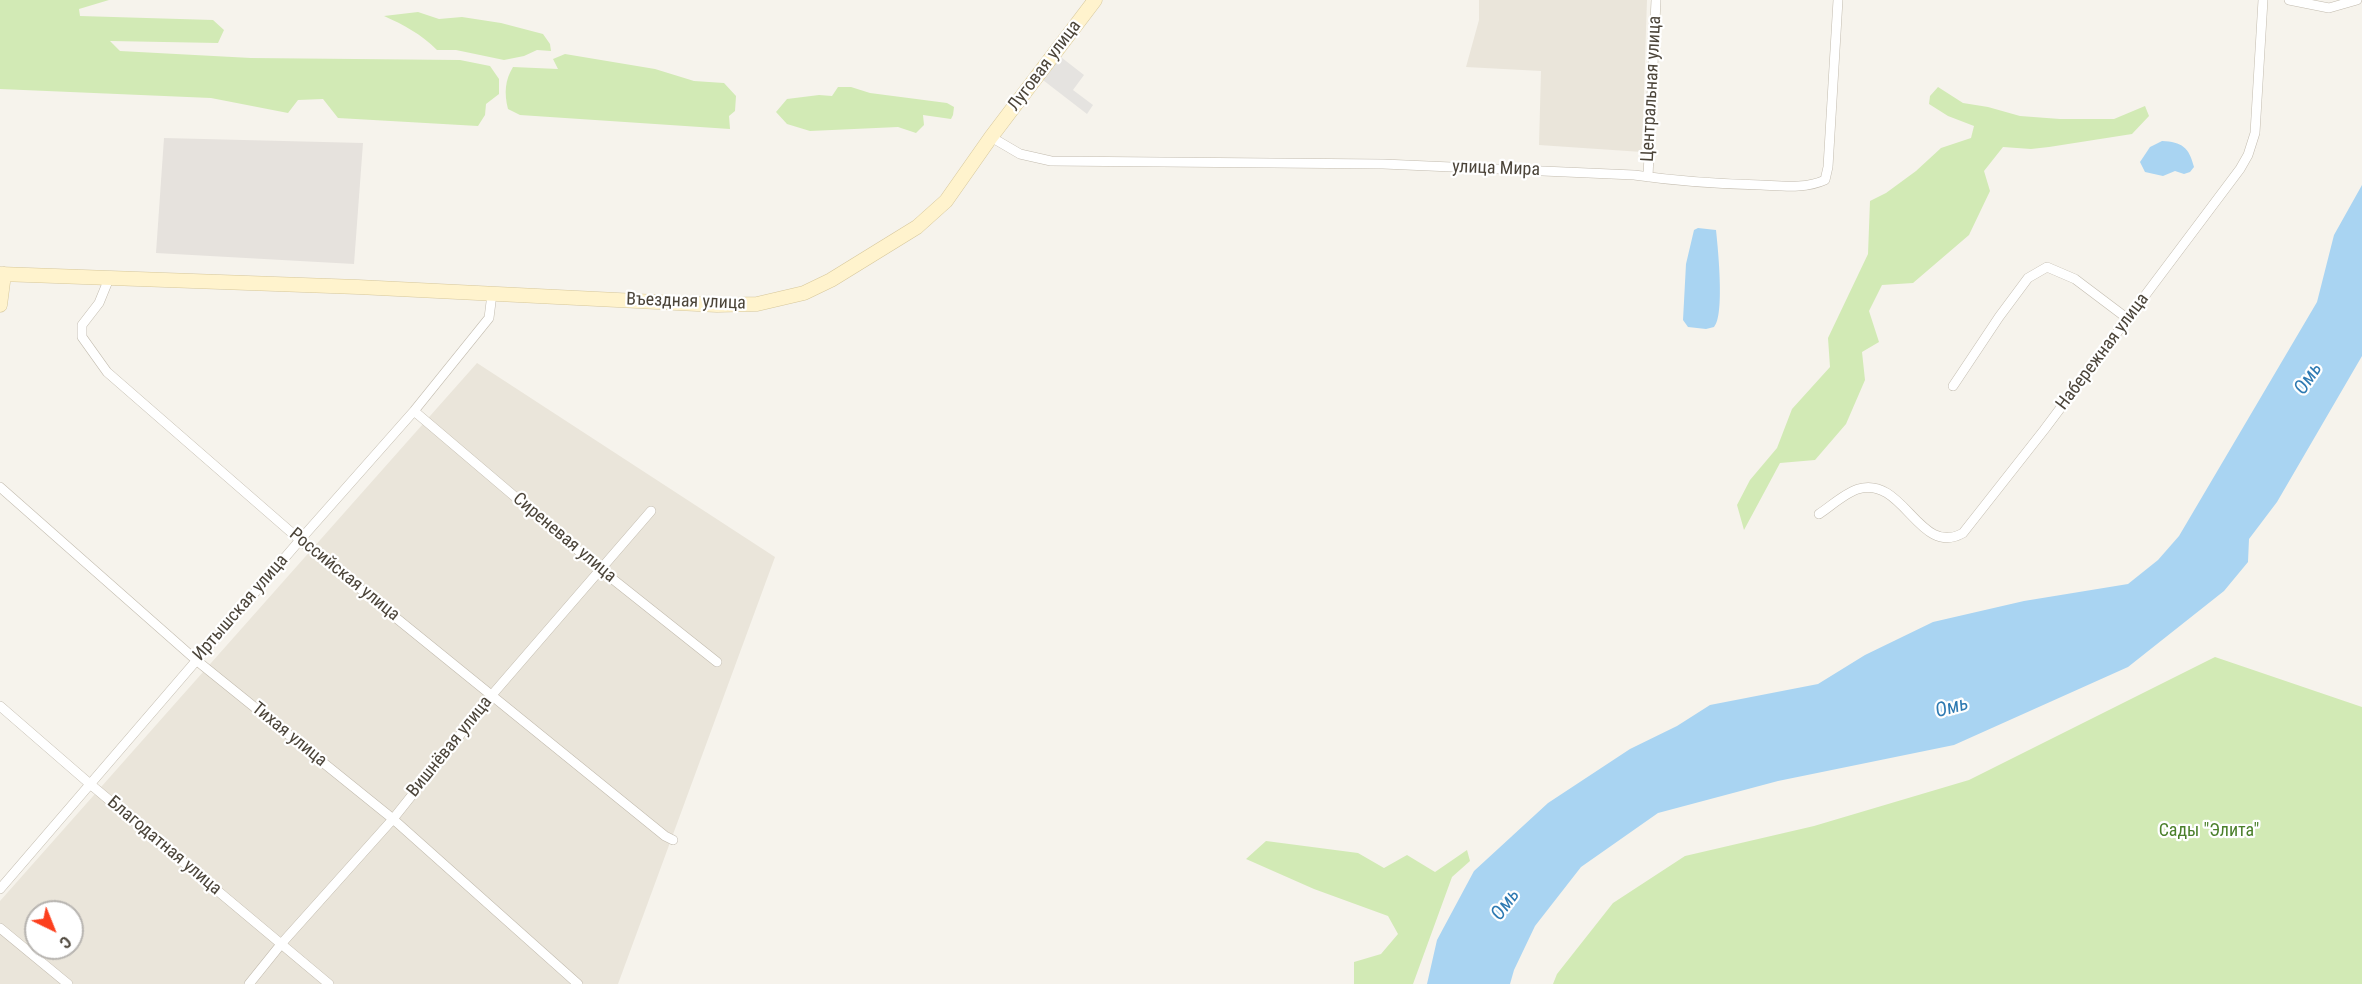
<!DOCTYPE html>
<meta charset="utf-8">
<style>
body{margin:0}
#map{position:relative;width:2362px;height:984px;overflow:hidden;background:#f6f3ec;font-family:"Roboto Condensed",sans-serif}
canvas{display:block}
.north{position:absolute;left:24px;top:900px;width:60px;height:60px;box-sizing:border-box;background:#fff;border:2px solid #b7b4b0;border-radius:50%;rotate:137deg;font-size:16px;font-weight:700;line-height:24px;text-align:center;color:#4b4439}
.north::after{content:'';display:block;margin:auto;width:21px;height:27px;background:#fc3f1d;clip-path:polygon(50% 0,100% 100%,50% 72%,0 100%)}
</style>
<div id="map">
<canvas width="2362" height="984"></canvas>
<div class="north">С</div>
</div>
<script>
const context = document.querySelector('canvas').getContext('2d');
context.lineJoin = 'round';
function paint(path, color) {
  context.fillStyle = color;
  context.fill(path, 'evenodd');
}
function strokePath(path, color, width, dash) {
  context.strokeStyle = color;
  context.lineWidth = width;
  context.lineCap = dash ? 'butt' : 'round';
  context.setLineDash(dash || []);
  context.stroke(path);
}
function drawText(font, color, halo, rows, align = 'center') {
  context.font = font + ' "Roboto Condensed",sans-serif';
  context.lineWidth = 4.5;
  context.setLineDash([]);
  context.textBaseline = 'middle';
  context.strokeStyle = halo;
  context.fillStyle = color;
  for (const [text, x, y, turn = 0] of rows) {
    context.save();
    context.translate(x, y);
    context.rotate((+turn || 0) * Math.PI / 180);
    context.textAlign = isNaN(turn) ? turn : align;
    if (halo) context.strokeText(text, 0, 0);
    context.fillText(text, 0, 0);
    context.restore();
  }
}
paint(new Path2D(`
 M1479,0h168l-5,152 -103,-7 2,-74 -75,-4 13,-47z
 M477,363l298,194 -157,427h-618v-83zM36,912h36v36h-36z`), '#eae5da');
paint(new Path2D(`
 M164,138l199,5 -9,121 -198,-11z`), '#e6e2dd');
paint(new Path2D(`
 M0,0h109l-30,9 1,7 133,4 11,10 -6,13 -108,-2 10,10 131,7 209,2 30,6 9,13v15l-13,10 -1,11 -7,11 -140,-8 -15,-19 -25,1 -10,13 -77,-15 -211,-9z
 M418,12l21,7 23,-2 39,6 42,11 7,10 1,7 -14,-1 -13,6 -20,4 -48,-10h-19c-16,-16 -33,-25 -53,-34z
 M565,54l90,15 39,12 30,2 12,13 -1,15 -6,5 1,13 -210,-14 -12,-6c-4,-16 -3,-29 5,-42l45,2 -5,-10z
 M838,87h13l19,6 77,10 7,4 -1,8 -2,4 -28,-4 1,10 -8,8 -18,-6 -88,4 -23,-7 -11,-12 11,-13 32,-4 13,1z
 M1938,87l25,16 25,4 32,9 40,3h54l31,-13 4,10 -17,18 -83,13 -18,2 -28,-2 -19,24 6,20 -21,44 -56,48 -31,2 -13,26 10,31 -17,10 3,28 -19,44 -31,36 -35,3 -36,67 -7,-25 13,-25 27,-32 15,-39 38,-42 -2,-29 40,-84 2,-53 16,-8 30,-22 25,-23 30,-10 3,-12 -26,-10 -19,-12 1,-8z
 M2215,657l147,50v277h-809l4,-10 56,-71 72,-47 129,-30 155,-46z
 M1266,841l92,12 26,15 23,-13 28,17 32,-22 3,11 -18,16 -39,107h-59v-22l27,-8 17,-20 -10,-18 -74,-27 -68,-30z`), '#d2eab5');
paint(new Path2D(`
 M1057,54l27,21 -11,15 20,15 -6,9 -48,-37z`), '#e5e3e0');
paint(new Path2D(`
 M2162,141c20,1 27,6 32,26l-4,5 -6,2 -9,-3 -12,5 -18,-4 -5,-10 10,-15z
 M2362,185v171l-85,146 -28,37 -1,23 -24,29 -96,76 -174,78 -176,36 -120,32 -77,54 -46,59 -21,44 -4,14h-83l10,-44 37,-69 74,-68 82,-54 47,-23 33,-21 108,-21 47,-29 68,-33 91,-21 104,-17 30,-24 21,-24 138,-234 17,-67z
 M1698,228l18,2c2,18 9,86 -2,97l-8,2 -18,-2 -5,-7 3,-56 8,-34z`), '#a9d4f2');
const street = new Path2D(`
 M2289,0l40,8 28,-8
 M991,137l29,17 31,7 332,3 251,11c42,6 84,9 127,10 22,1 44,4 64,-5l3,-13 10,-167
 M1648,177l8,-177
 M110,276l-11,27 -17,22v12l25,35 193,168 365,296 8,4
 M1953,386l46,-69 29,-39 19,-11 28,12 53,40
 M414,411l186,158 117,93
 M0,487l196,173 197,159 185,165
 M1819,514c12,-8 26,-21 39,-25 46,-14 61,69 105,44l81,-103 196,-261 8,-14 7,-22 8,-133
 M0,706l90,78 239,200
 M0,889l300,-349 114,-129 75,-93 3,-24
 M0,928l68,56
 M249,984l33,-41 111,-124 98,-123 160,-185`);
const secondary = new Path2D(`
 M0,274l358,13 359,18 40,-1 47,-11 27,-13 86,-53 29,-26 45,-64 104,-137
 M0,305l4,-31`);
strokePath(street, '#c2bbae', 10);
strokePath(secondary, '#d6c79b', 15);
strokePath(street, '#fff', 9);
strokePath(secondary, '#fff3cd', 14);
drawText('18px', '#4b4439', '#fff', [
 ["Луговая улица",1045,66,-53],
 ["Центральная улица",1652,89,-87],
 ["улица Мира",1496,169,2],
 ["Въездная улица",686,302,2],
 ["Набережная улица",2103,352,-53],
 ["Сиреневая улица",564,538,40],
 ["Российская улица",344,575,39],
 ["Иртышская улица",241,608,-49],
 ["Тихая улица",289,735,39],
 ["Вишнёвая улица",450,747,-51],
 ["Благодатная улица",164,846,40]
]);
drawText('18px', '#4a7f2a', '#fff', [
 ["Сады \"Элита\"",2209,831]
]);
drawText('italic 20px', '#2e7ab2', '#fff', [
 ["Омь",2309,379,-56],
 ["Омь",1952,708,-15],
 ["Омь",1506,905,-53]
]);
</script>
